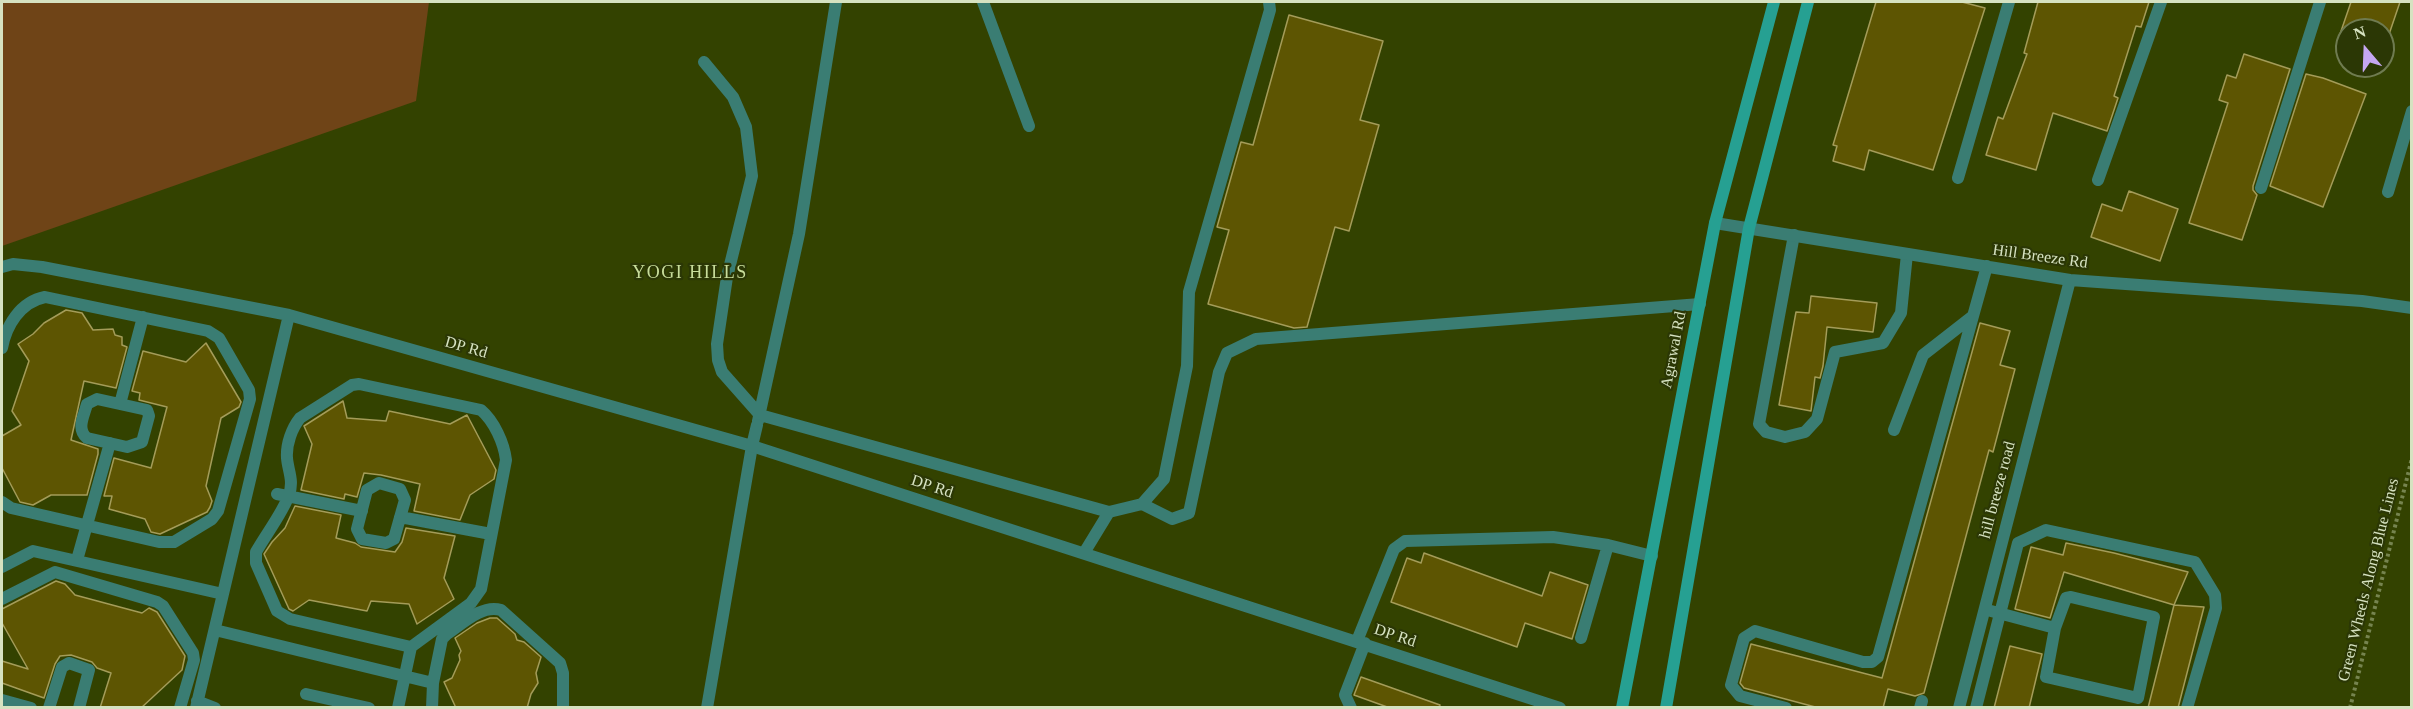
<!DOCTYPE html>
<style>
body{margin:0}
#map{position:relative;width:2413px;height:709px;overflow:hidden;background:#334200;font-family:"Times New Roman",serif}
canvas{display:block}
.frame{position:absolute;inset:0;border:3px solid #d6e2c1;pointer-events:none}
.north{position:absolute;left:2335px;top:18px;width:60px;height:60px;box-sizing:border-box;background:#2b3705;border:2px solid #6f7b50;border-radius:50%;rotate:341deg;font-size:16px;font-weight:700;line-height:24px;text-align:center;color:#d6e2c1}
.north::after{content:'';display:block;margin:auto;width:21px;height:27px;background:#c5a7f1;clip-path:polygon(50% 0,100% 100%,50% 72%,0 100%)}
</style>
<div id="map">
<canvas width="2413" height="709"></canvas>
<div class="frame"></div>
<div class="north">N</div>
</div>
<script>
const context = document.querySelector('canvas').getContext('2d');
context.lineJoin = 'round';
function paint(path, color) {
  context.fillStyle = color;
  context.fill(path, 'evenodd');
}
function strokePath(path, color, width, dash) {
  context.strokeStyle = color;
  context.lineWidth = width;
  context.lineCap = dash ? 'butt' : 'round';
  context.setLineDash(dash || []);
  context.stroke(path);
}
function drawText(font, color, halo, rows, align = 'center') {
  context.font = font + ' "Times New Roman",serif';
  context.lineWidth = 4.5;
  context.setLineDash([]);
  context.textBaseline = 'middle';
  context.strokeStyle = halo;
  context.fillStyle = color;
  for (const [text, x, y, turn = 0] of rows) {
    context.save();
    context.translate(x, y);
    context.rotate((+turn || 0) * Math.PI / 180);
    context.textAlign = isNaN(turn) ? turn : align;
    if (halo) context.strokeText(text, 0, 0);
    context.fillText(text, 0, 0);
    context.restore();
  }
}
paint(new Path2D(`
 M2,2h427l-13,99 -414,145z`), '#6f4417');
const building = new Path2D(`
 M1876,2h86l23,6 -52,162 -64,-20 -5,20 -31,-9 4,-15 -4,-1z
 M2038,2h111l-8,25 -5,-1 -22,70 4,2 -11,33 -54,-18 -17,57 -50,-15 12,-38 5,2 24,-65 -3,-1z
 M2351,2h49l-17,50v-22h-36v10l-8,-3z
 M1289,15l94,26 -23,79 19,5 -30,106 -14,-4 -28,100 -13,1 -86,-24 21,-74 -12,-3 24,-85 12,3z
 M2244,54l46,15 -37,117v4l4,5 -15,45 -53,-17 39,-120 -9,-3 8,-25 9,3z
 M2306,74l17,4 43,16 -43,113 -53,-21z
 M2129,191l49,18 -18,52 -69,-24 11,-33 20,7z
 M1811,296l66,7 -4,29 -46,-5 -4,39 -3,12 -5,-1 -4,34 -32,-6 17,-93 13,1z
 M66,310l16,3 11,17 20,-1 2,6 7,2v8l5,2 -11,41 -32,-7 -13,59 27,9v5l-11,41h-36l-18,10 -13,-3 -18,-34v-32l19,-11 -9,-14 17,-50 -11,-17 15,-10 11,-11z
 M1980,323l30,8 -10,34 15,4 -22,83 -4,-2 -65,243 -9,3 -27,-7 -5,19h-64l-75,-20 -4,-5 11,-39 131,34z
 M206,343l35,59 -2,5 -18,11 -15,68 6,15 -2,6 -3,5 -47,22 -9,-2 -6,-13 -36,-10 3,-13h-8l10,-38 37,10 16,-61 -28,-7 1,-7 -8,-2 11,-40 43,11z
 M343,401l4,17 39,3 3,-10 61,13 17,-9 29,55 -2,9 -24,16 -10,25 -46,-9 6,-27 -39,-9 -17,-2 -7,24 -12,-3 -1,5 -43,-9 11,-46 -8,-18z
 M295,506l46,9 -5,23 19,5 6,4 34,5 7,-10 4,-14 49,8 -11,42 10,21 -37,25 -8,-20 -38,-3 -4,10 -58,-11 -16,11 -4,-2 -25,-55 8,-12 13,-14z
 M2066,543l48,10 74,19 -14,33 -110,-33 -14,46 -35,-9 16,-62 32,8z
 M1424,553l118,43 8,-24 38,13 -16,54 -47,-16 -8,24 -126,-45 16,-44 14,5z
 M56,581l9,3 10,11 67,18 7,-5 8,4 28,44 -3,14 -41,38h-41l11,-35 -14,-5 -5,-6 -21,-7 -11,1 -5,8 -11,34 -42,-15v-22l26,8 -26,-46v-14z
 M2174,605l30,2 -26,101h-30z
 M490,618h7l18,16 2,6 7,2 17,15 -5,16 2,10 -7,11 -4,14h-71l-12,-26 8,-4 8,-18 -1,-5 2,-4 -6,-13 22,-15z
 M2010,646l32,8 -13,54h-35z
 M1361,677l79,28 -1,3h-49l-36,-13z`);
paint(building, '#5d5502');
strokePath(building, '#a49c59', 1.5);
strokePath(new Path2D(`
 M2350,708l62,-250`), '#76844f', 4, [3, 3]);
strokePath(new Path2D(`
 M983,2l46,124
 M704,62l29,35 13,30 6,49 -25,101 -10,67 1,16 4,12 38,43 349,97
 M1794,235l-35,189 7,8 19,5 20,-5 12,-13 18,-67 48,-9 18,-30 6,-59
 M758,421l41,-187 37,-232
 M1142,504l30,15 17,-6 30,-141 8,-19 29,-14 444,-35
 M1084,553l25,-41 33,-8 22,-25 23,-113 2,-74 81,-282 -1,-8
 M707,708l45,-262`), '#3a7d73', 12);
strokePath(new Path2D(`
 M1958,178l51,-176
 M2098,180l63,-178
 M2261,188l59,-186
 M2388,192l24,-81
 M1715,223l355,57 292,21 50,7
 M2,267l11,-3 29,3 247,48 463,131 808,262
 M2,348c4,-22 18,-46 43,-51l163,34 11,7 30,52 1,9 -32,112 -6,8 -38,23h-15l-148,-34 -9,-6
 M359,384l122,26c13,11 23,33 25,50l-25,129 -10,14 -60,44 -121,-28 -13,-8 -21,-48v-11c10,-18 26,-38 33,-57 5,-15 -1,-24 -2,-37 -1,-14 5,-30 13,-40l52,-33z
 M97,399l50,11 2,6 -7,26 -15,5 -40,-9c-11,-9 -3,-22 0,-34z
 M120,404l23,-87
 M1894,430l29,-75 50,-39
 M752,446l5,-21
 M379,483l21,6 5,11 -11,39 -8,4 -24,-4 -5,-10 10,-39z
 M277,494l85,17
 M400,517l91,17
 M77,560l33,-117
 M2,567l31,-16 190,43
 M2,599l53,-27 102,30 6,4 30,47 1,7 -14,48
 M1991,611l64,17 11,-30 5,-1 83,20 -16,81 -92,-21 9,-49
 M215,630l218,53
 M1581,638l27,-93
 M1357,641l37,-92 11,-8 148,-4 55,8 44,11
 M306,694l63,14
 M2,700l29,8
 M197,701l18,7
 M49,708l13,-41 7,-4 20,7 -10,38
 M196,708l93,-393
 M398,708l13,-61
 M432,708l1,-25 9,-44 5,-5c15,-10 35,-30 54,-24l59,53 3,10v35
 M1351,708l-6,-13 20,-52
 M1786,708l-46,-12 -9,-11 13,-47 11,-7 108,31h9l6,-5 109,-391
 M1920,708l2,-7
 M1959,708l111,-428
 M1976,708l42,-165 28,-13 149,32 20,33 1,13 -29,100`), '#3a7d73', 12);
strokePath(new Path2D(`
 M1622,708l93,-485 59,-221
 M1666,708l83,-480 59,-226`), '#26a092', 12);
drawText('16px', '#d6e2c1', '#2b3705', [
 ["Hill Breeze Rd",2040,257,8],
 ["DP Rd",466,348,16],
 ["Agrawal Rd",1674,350,-79],
 ["DP Rd",932,487,18],
 ["hill breeze road",1998,490,-75],
 ["Green Wheels Along Blue Lines",2369,580,-76],
 ["DP Rd",1395,636,18]
]);
context.letterSpacing = '1.5px';
drawText('18px', '#c8dd9b', '#2b3705', [
 ["YOGI HILLS",690,273]
]);
context.letterSpacing = '0px';
</script>
